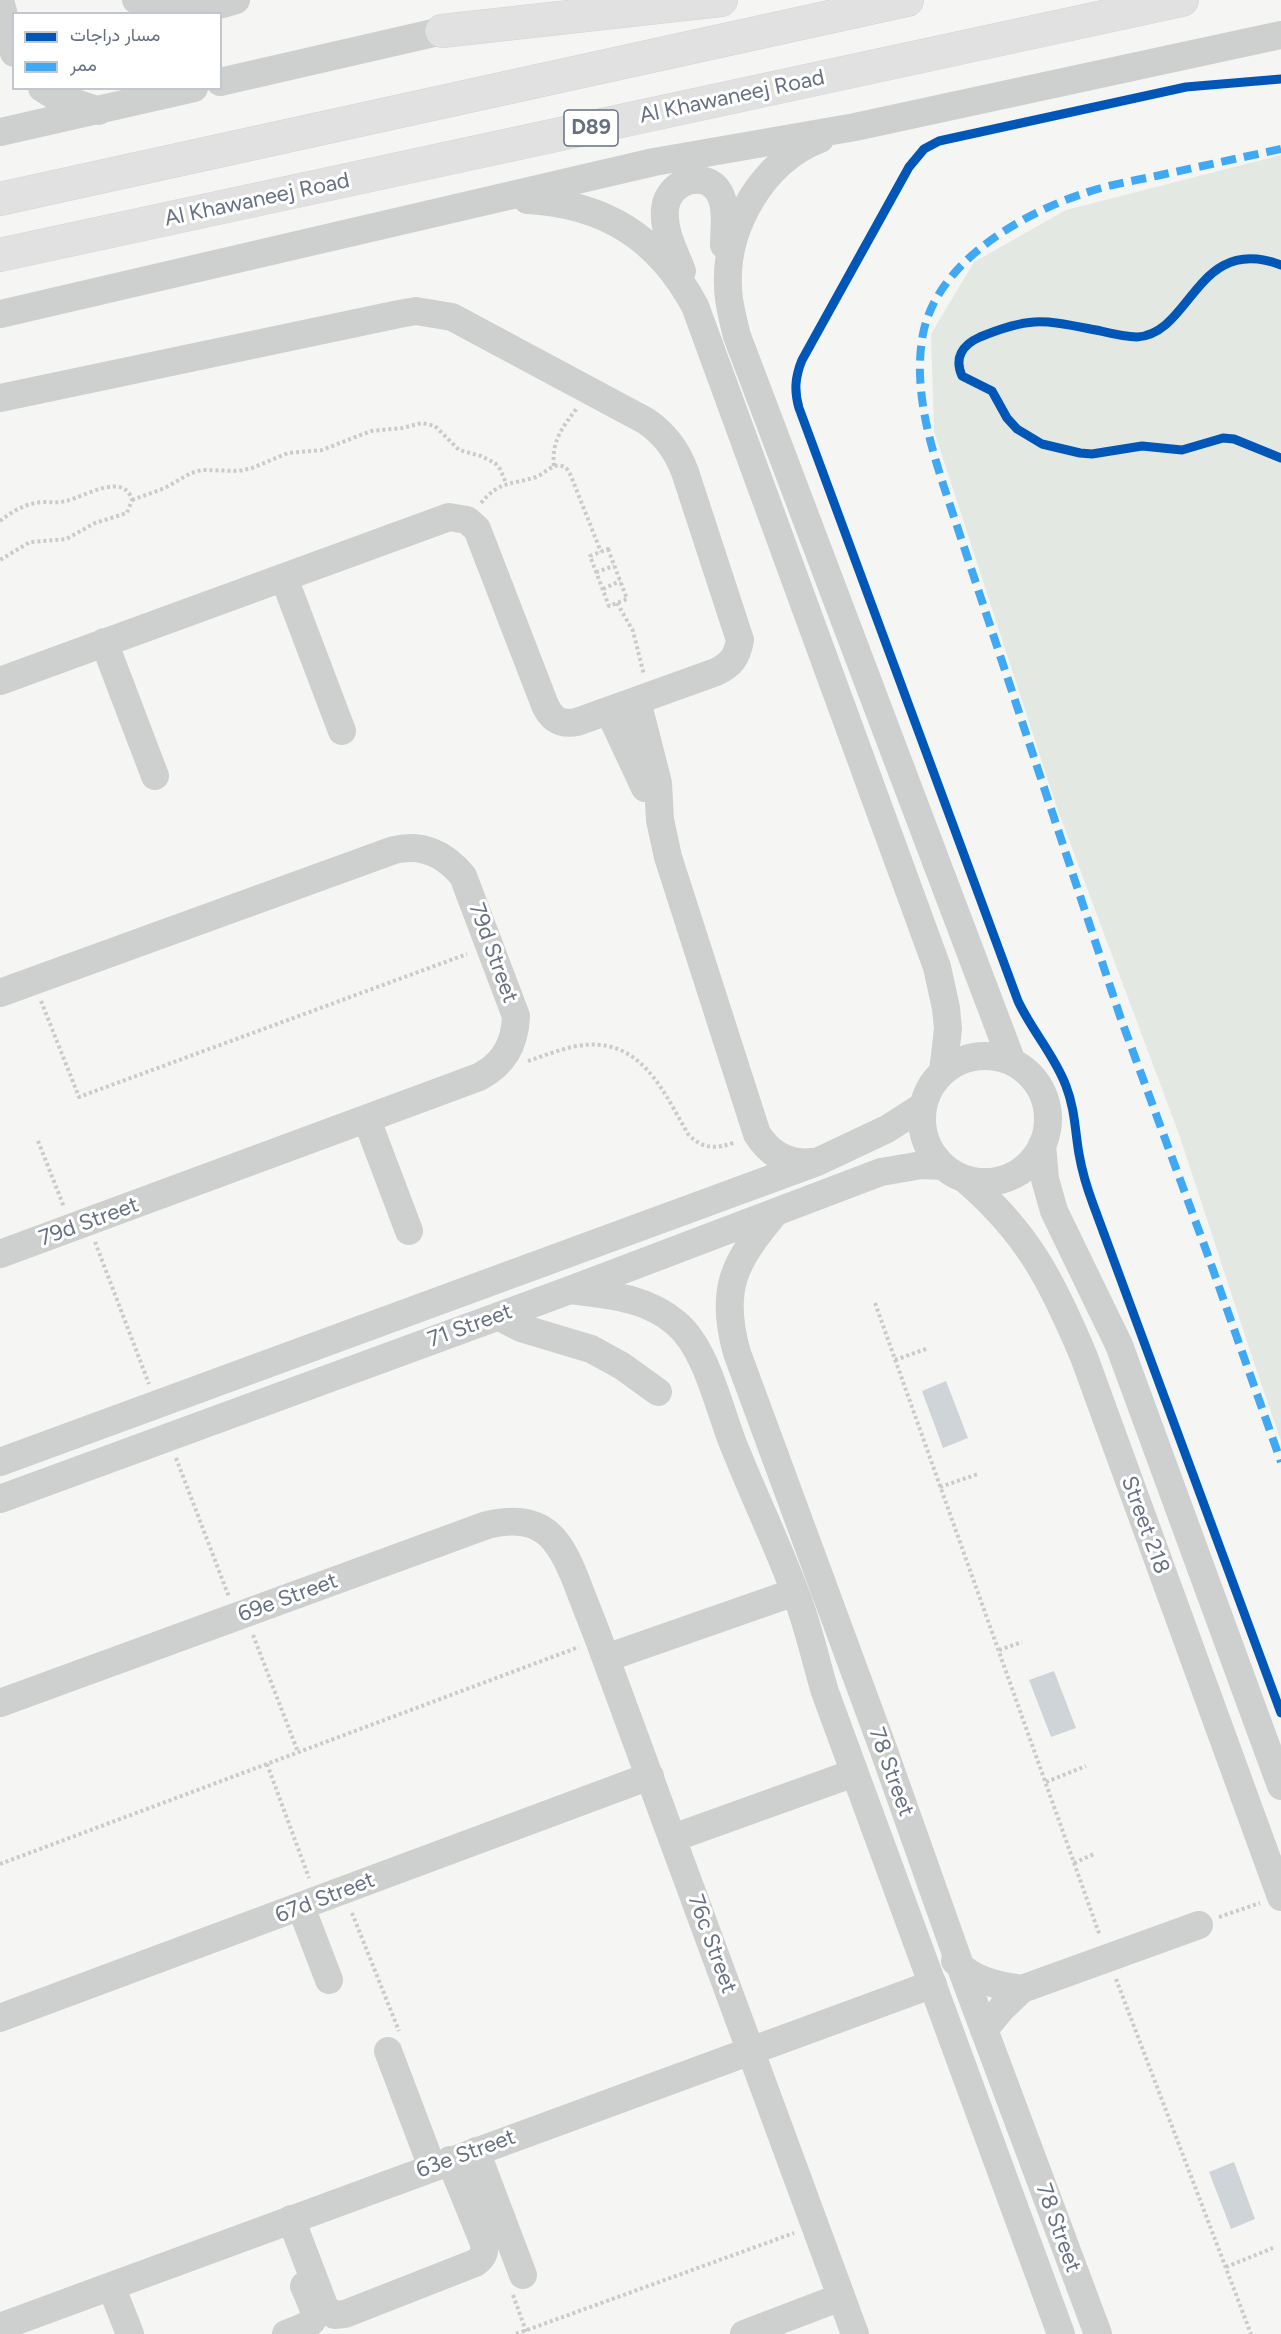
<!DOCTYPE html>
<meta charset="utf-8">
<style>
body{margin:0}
#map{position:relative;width:1281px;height:2334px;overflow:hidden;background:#f5f5f4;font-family:Figtree,Vazirmatn,sans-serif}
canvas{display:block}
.legend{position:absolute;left:12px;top:12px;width:210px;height:78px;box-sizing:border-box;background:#fff;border:2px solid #c2c6cd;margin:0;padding:8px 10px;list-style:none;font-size:18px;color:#677083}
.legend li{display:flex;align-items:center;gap:12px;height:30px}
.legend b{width:30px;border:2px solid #c2c6cd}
</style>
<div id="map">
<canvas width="1281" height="2334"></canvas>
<ul class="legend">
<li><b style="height:8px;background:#0057b8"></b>مسار دراجات</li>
<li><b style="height:8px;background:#3fa9f5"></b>ممر</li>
</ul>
</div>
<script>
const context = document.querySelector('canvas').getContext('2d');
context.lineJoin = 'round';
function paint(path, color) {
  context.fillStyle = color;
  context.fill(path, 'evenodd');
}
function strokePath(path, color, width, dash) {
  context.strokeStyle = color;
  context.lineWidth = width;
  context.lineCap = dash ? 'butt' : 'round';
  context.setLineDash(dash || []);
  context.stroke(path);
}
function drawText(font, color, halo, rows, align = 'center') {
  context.font = font + ' Figtree,sans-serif';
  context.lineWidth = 6;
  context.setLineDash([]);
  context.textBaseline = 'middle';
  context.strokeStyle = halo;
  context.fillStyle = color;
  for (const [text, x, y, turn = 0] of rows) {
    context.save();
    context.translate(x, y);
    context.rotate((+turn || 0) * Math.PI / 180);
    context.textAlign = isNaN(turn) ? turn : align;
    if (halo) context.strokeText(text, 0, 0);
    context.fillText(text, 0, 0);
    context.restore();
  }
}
paint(new Path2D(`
 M1281,155v1286l-28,-81 -73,-223 -123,-329 -123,-377 -3,-97 43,-72 92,-52z`), '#e4e8e2');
paint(new Path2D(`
 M946,1381l22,57 -25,10 -21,-57z
 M1054,1671l22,57 -25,9 -22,-57z
 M1234,2162l21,57 -24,10 -22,-57z`), '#cfd4d8');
const highway = new Path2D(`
 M442,31l279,-31
 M0,199l907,-199
 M0,255l1182,-255`);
strokePath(highway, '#d2d3d3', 34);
strokePath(new Path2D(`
 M554,466c-3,-25 9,-39 23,-58
 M132,500l33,-12 26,-15 11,-3 37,1 13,-3 36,-15 34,-3 49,-19 31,-3 20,-5 13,3 24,24 22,6 14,7 5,6 6,14
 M481,503c19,-23 31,-18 55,-26 8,-3 17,-14 26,-11 5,1 7,6 9,10l30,76
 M0,521c13,-10 26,-18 43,-19 8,0 15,1 23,-1 18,-4 58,-30 66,-1l-5,13 -32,10 -29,16 -36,3 -30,18
 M608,549l19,50 -18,7 -19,-50z
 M596,572l18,-6
 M603,589l17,-8
 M617,603l16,28 11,44
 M41,1001l38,96 388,-143
 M528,1061c16,-5 32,-12 49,-15 63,-11 85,43 111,88 15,16 28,15 48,8
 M38,1141l26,66
 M95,1242l54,142
 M875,1303l225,633
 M895,1360l31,-11
 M176,1458l53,139
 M940,1487l38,-13
 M253,1635l45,117
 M999,1650l23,-8
 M267,1764l42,114
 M1046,1782l40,-16
 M1074,1863l20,-9
 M0,1864l579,-217
 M352,1913l47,118
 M1219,1917l41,-14
 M1116,1979l135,355
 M1226,2267l47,-19
 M513,2295l14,39
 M516,2334l278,-101`), '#cbcbcc', 4, [3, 3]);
strokePath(new Path2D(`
 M0,0l14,53
 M136,0c34,11 66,12 100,0
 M220,82l244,-56
 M42,88l11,7 46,16
 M0,132l194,-44
 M820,139c-57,22 -95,88 -92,147 0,17 5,33 9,50l275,726
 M527,200c77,4 131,37 168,106l242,661 9,41 2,21 -5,43
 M682,271c-8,-20 -19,-41 -17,-62 3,-31 47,-42 57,-10 5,14 2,31 2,46
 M0,314l654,-152 201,-35 426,-92
 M0,398l399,-84 17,-3 36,6 194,104c19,13 31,29 39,51l55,168c-3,17 -9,25 -24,32l-139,50c-16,3 -25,-2 -32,-17l-68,-176 -10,-9 -18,-3 -449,164
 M284,578l58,153
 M104,642l51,134
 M637,701l21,82 2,37 8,37 89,277c13,20 31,31 55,28
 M609,711l36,77
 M0,993l394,-143c28,-7 51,4 69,26l53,140c-1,28 -12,48 -37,61l-479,177
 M922 1119a63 63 0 1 1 126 0a63 63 0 1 1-126 0Z
 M367,1120l42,111
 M1042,1145l3,34 9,32 65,134 162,441
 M965,1179c63,54 87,102 119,178l197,540
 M774,1214c-40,48 -55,76 -37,139l147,398 77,217 137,366
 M570,1290c38,5 76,7 106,33 30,25 42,82 56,118 20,51 44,100 63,151 13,32 20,67 30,100l236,642
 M498,1316l23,12 70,21 31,17 36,26
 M0,1462l817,-300 70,-33 36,-23
 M0,1499l570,-209 311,-118 41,-7 21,1
 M606,1658l189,-66
 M0,1703l487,-178c54,-13 72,11 90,58 7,19 15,38 22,57l256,694
 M673,1838l181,-65
 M301,1907l28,73
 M955,1961c17,19 43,25 67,28
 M0,2018l650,-242
 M984,2030l18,-22 20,-19 177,-64
 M388,2051l44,116
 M476,2151l47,124
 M291,2219l34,89 9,7 11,-1 130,-51c9,-6 11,-12 8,-22l-33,-81
 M111,2286l19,48
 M0,2327l933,-343
 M286,2334c36,-13 32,-15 18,-48
 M744,2334l97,-37`), '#cecfcf', 28);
strokePath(highway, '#e1e1e2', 33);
strokePath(new Path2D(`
 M1281,149c-42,9 -83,18 -125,27 -24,5 -48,9 -71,17 -64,21 -148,69 -162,141 -10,52 6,107 22,156l176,529 85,231 75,212`), '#3fa9f5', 8, [15, 8]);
strokePath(new Path2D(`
 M1281,79l-95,8 -247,54 -15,8 -15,18 -107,193c-7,17 -8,31 -3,48l219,593c14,30 37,55 48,85 9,23 9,45 13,68 3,17 8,34 14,50l188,509
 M1281,265c-85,-32 -89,69 -144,72 -14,0 -28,-4 -41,-7 -53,-10 -65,-14 -116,7 -18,8 -26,21 -18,39l30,15 15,27 10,11 25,15 38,9 12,1 50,-8 40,4 41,-12 11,1 47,19`), '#0057b8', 9);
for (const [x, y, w] of [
 [591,128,54]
]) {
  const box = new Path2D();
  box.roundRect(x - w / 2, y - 18, w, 36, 4.5);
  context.fillStyle = '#fff';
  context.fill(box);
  strokePath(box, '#677083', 1.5);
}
drawText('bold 21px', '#677083', null, [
 ["D89",591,128]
]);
drawText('22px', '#677083', '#fff', [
 ["Al Khawaneej Road",732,97,-12],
 ["Al Khawaneej Road",257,200,-12],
 ["79d Street",493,953,70],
 ["79d Street",89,1222,-20],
 ["71 Street",470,1326,-20],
 ["Street 218",1145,1525,70],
 ["69e Street",288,1598,-20],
 ["78 Street",891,1772,70],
 ["67d Street",325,1898,-21],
 ["76c Street",712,1944,70],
 ["63e Street",466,2154,-20],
 ["78 Street",1058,2228,70]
]);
</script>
